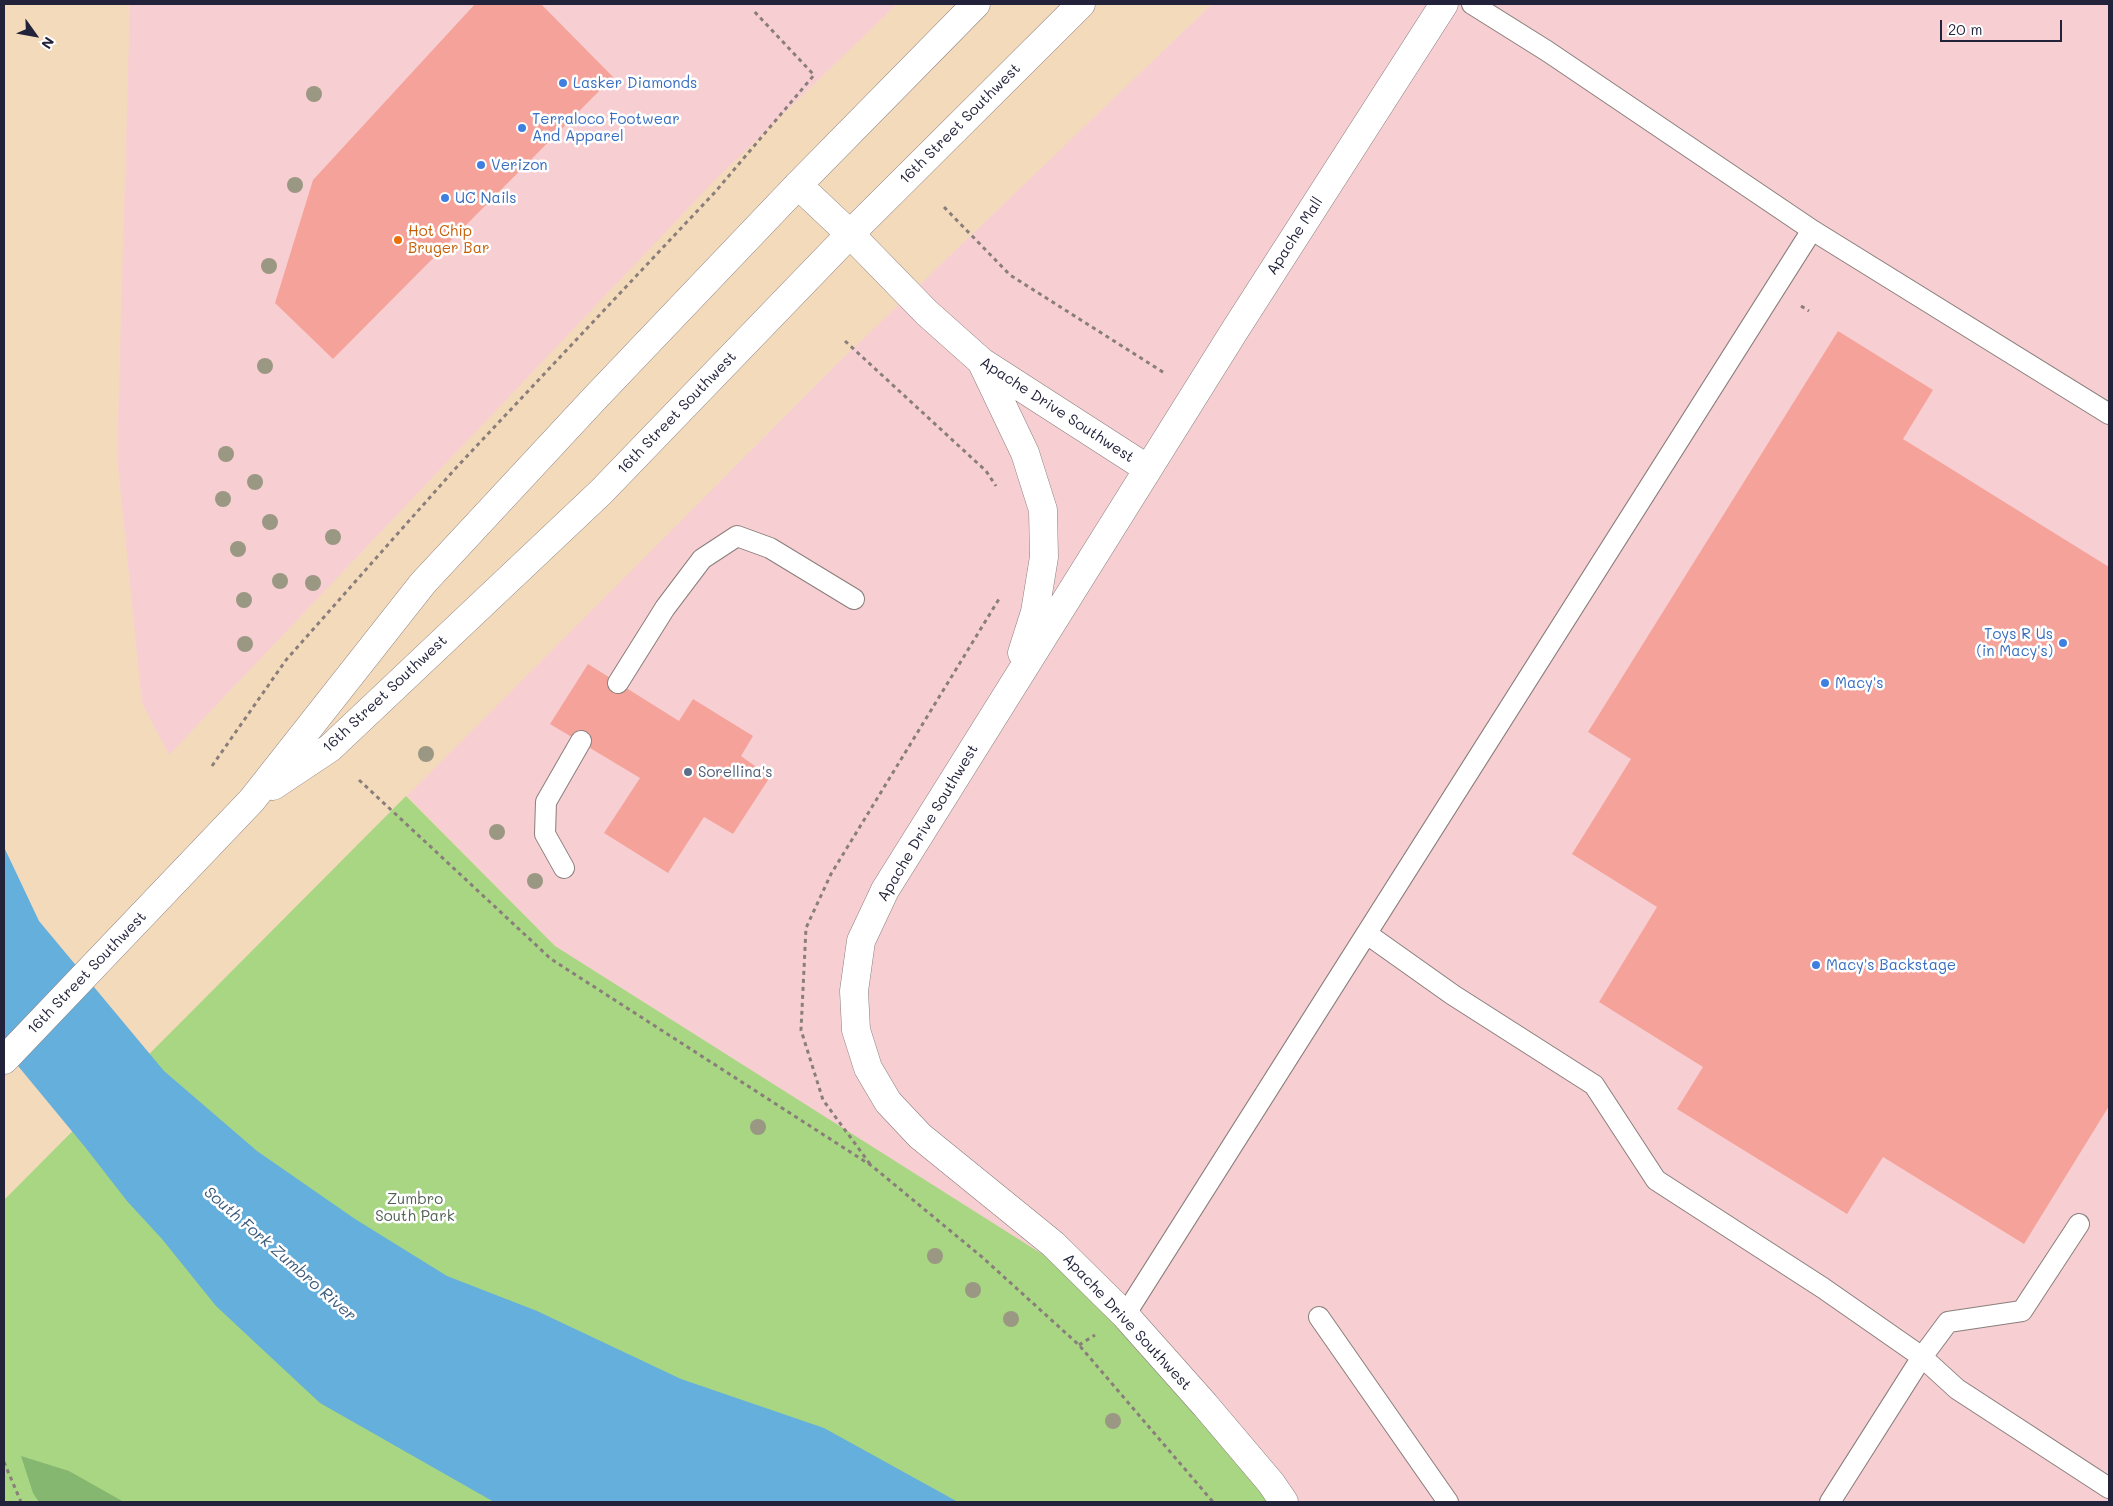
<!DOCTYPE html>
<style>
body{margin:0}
#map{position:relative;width:2113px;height:1506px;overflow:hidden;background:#f3dabb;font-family:Mali,sans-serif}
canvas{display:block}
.frame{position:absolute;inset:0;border:5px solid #22223b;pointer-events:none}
.north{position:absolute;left:10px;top:10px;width:50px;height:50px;-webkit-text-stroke:4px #fff;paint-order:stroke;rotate:122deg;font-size:14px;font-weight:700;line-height:20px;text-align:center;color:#22223b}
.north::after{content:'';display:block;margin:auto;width:18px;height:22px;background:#22223b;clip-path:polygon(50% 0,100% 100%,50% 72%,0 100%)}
.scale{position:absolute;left:1940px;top:20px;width:122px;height:22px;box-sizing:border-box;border:2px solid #22223b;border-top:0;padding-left:6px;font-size:15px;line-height:18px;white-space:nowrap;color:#22223b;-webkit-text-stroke:4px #fff;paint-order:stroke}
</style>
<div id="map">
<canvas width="2113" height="1506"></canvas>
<div class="frame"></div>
<div class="north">N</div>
<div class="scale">20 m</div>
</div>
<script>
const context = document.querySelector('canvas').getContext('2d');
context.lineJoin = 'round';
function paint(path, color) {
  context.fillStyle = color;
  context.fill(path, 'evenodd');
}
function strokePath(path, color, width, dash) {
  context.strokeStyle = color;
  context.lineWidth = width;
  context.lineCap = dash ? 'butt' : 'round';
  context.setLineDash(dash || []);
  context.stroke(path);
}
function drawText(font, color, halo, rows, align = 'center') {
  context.font = font + ' Mali,sans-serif';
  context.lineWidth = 5;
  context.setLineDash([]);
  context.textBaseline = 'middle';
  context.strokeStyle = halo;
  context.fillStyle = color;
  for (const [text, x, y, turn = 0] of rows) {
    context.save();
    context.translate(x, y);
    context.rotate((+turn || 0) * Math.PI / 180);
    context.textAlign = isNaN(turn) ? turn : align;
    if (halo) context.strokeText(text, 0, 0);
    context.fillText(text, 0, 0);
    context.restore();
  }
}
paint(new Path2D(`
 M130,4h767l-183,177 -545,574 -27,-52 -25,-247z
 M1212,4h897v1498h-825l-729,-556 -148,-150 430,-432z`), '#f7cfd3');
paint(new Path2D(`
 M406,796l149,150 544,344 185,212h-1280v-302z`), '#a8d683');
paint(new Path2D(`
 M21,1456l48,15 55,31h-85l-6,-9z`), '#86b771');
paint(new Path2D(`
 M4,847l35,74 125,150 93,80 98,68 92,57 90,35 144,68 143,49 134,74h-464l-174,-99 -104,-97 -54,-67 -35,-38 -42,-54 -81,-98z`), '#64afdc');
paint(new Path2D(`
 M475,4h66l72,73 -280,282 -58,-56 38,-123z
 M1838,331l95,59 -30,49 206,128v539l-85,138 -141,-87 -36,57 -170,-105 26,-42 -104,-65 58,-95 -85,-53 59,-95 -43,-27z
 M588,664l91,57 14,-22 60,37 -12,20 29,21 -37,57 -29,-17 -36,56 -64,-40 36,-55 -90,-54z`), '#f5a39a');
const lane = new Path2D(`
 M1472,4l75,47 265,179 297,184
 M618,683l47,-75 37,-49 35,-23 33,12 84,51
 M564,868l-19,-34 1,-32 35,-61
 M1367,934l86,61 141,90 62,95 167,108 99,69 26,-35 74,-11 57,-87
 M1125,1315l687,-1085
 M1319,1317l129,185
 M1830,1502l92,-145 35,32 152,99`);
const street = new Path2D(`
 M798,185l52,49 77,79 55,49 166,107
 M982,363l43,90 18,57 1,47 -9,55 -13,41
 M1284,1502l-13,-19 -66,-78 -80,-90 -72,-71 -133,-108 -32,-34 -20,-34 -12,-38 -2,-39 7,-50 24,-51 350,-560 209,-326`);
const secondary = new Path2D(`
 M273,786l57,-38 271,-256 249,-258 231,-230
 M4,1060l248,-260 171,-217 171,-184 204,-214 178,-181`);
strokePath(lane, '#8a7e7b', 22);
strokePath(street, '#8a7e7b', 29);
strokePath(secondary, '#8a7e7b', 29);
strokePath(new Path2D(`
 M944,207l66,68 156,99
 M1801,306l8,5
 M845,341l141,130 10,15
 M212,766l74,-106 168,-190 262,-279 98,-116 -62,-66
 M359,780l192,179 321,207 110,91 97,88 134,157
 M870,1164l-47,-64 -22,-70 5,-102 25,-54 168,-275
 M1079,1345l16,-10
 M4,1462l17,40`), '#8a7e7b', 3, [4, 4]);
strokePath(lane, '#fff', 20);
strokePath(street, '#fff', 28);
strokePath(secondary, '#fff', 28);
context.fillStyle = '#9a9782';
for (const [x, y] of [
 [314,94],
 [295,185],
 [269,266],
 [265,366],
 [226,454],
 [255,482],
 [223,499],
 [270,522],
 [333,537],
 [238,549],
 [280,581],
 [313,583],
 [244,600],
 [245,644],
 [426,754],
 [497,832],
 [535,881],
 [758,1127],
 [935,1256],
 [973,1290],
 [1011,1319],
 [1113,1421]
]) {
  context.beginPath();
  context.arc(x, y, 8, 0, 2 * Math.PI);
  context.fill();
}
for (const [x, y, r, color] of [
 [563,83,5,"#3f7fe0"],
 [522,128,5,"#3f7fe0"],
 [481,165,5,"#3f7fe0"],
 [445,198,5,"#3f7fe0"],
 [398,240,5,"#e8710a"],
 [2063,643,5,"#3f7fe0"],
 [1825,683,5,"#3f7fe0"],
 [688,772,5,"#5c6f8a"],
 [1816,965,5,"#3f7fe0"]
]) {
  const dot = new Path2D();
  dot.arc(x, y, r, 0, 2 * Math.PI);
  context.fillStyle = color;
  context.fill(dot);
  strokePath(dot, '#fff', 2);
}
drawText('15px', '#366cbe', '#fff', [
 ["Lasker Diamonds",573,83],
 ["Terraloco Footwear",532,119],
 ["And Apparel",532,136],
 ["Verizon",491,165],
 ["UC Nails",455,198],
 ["Toys R Us",2053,634,"right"],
 ["(in Macy's)",2053,651,"right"],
 ["Macy's",1835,683],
 ["Macy's Backstage",1826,965]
], 'left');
drawText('15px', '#22223b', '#fff', [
 ["16th Street Southwest",960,124,-45],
 ["Apache Mall",1295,236,-57],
 ["Apache Drive Southwest",1057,410,33],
 ["16th Street Southwest",677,413,-46],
 ["16th Street Southwest",385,694,-43],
 ["Apache Drive Southwest",928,823,-59],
 ["16th Street Southwest",87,973,-46],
 ["Apache Drive Southwest",1127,1322,47]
]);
drawText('15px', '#c56008', '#fff', [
 ["Hot Chip",408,231],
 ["Bruger Bar",408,248]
], 'left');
drawText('15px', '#4e5e75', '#fff', [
 ["Sorellina's",698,772]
], 'left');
drawText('15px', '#516154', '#fff', [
 ["Zumbro",415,1199],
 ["South Park",415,1216]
]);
drawText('italic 16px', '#3c5a7b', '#fff', [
 ["South Fork Zumbro River",280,1254,41]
]);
</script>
